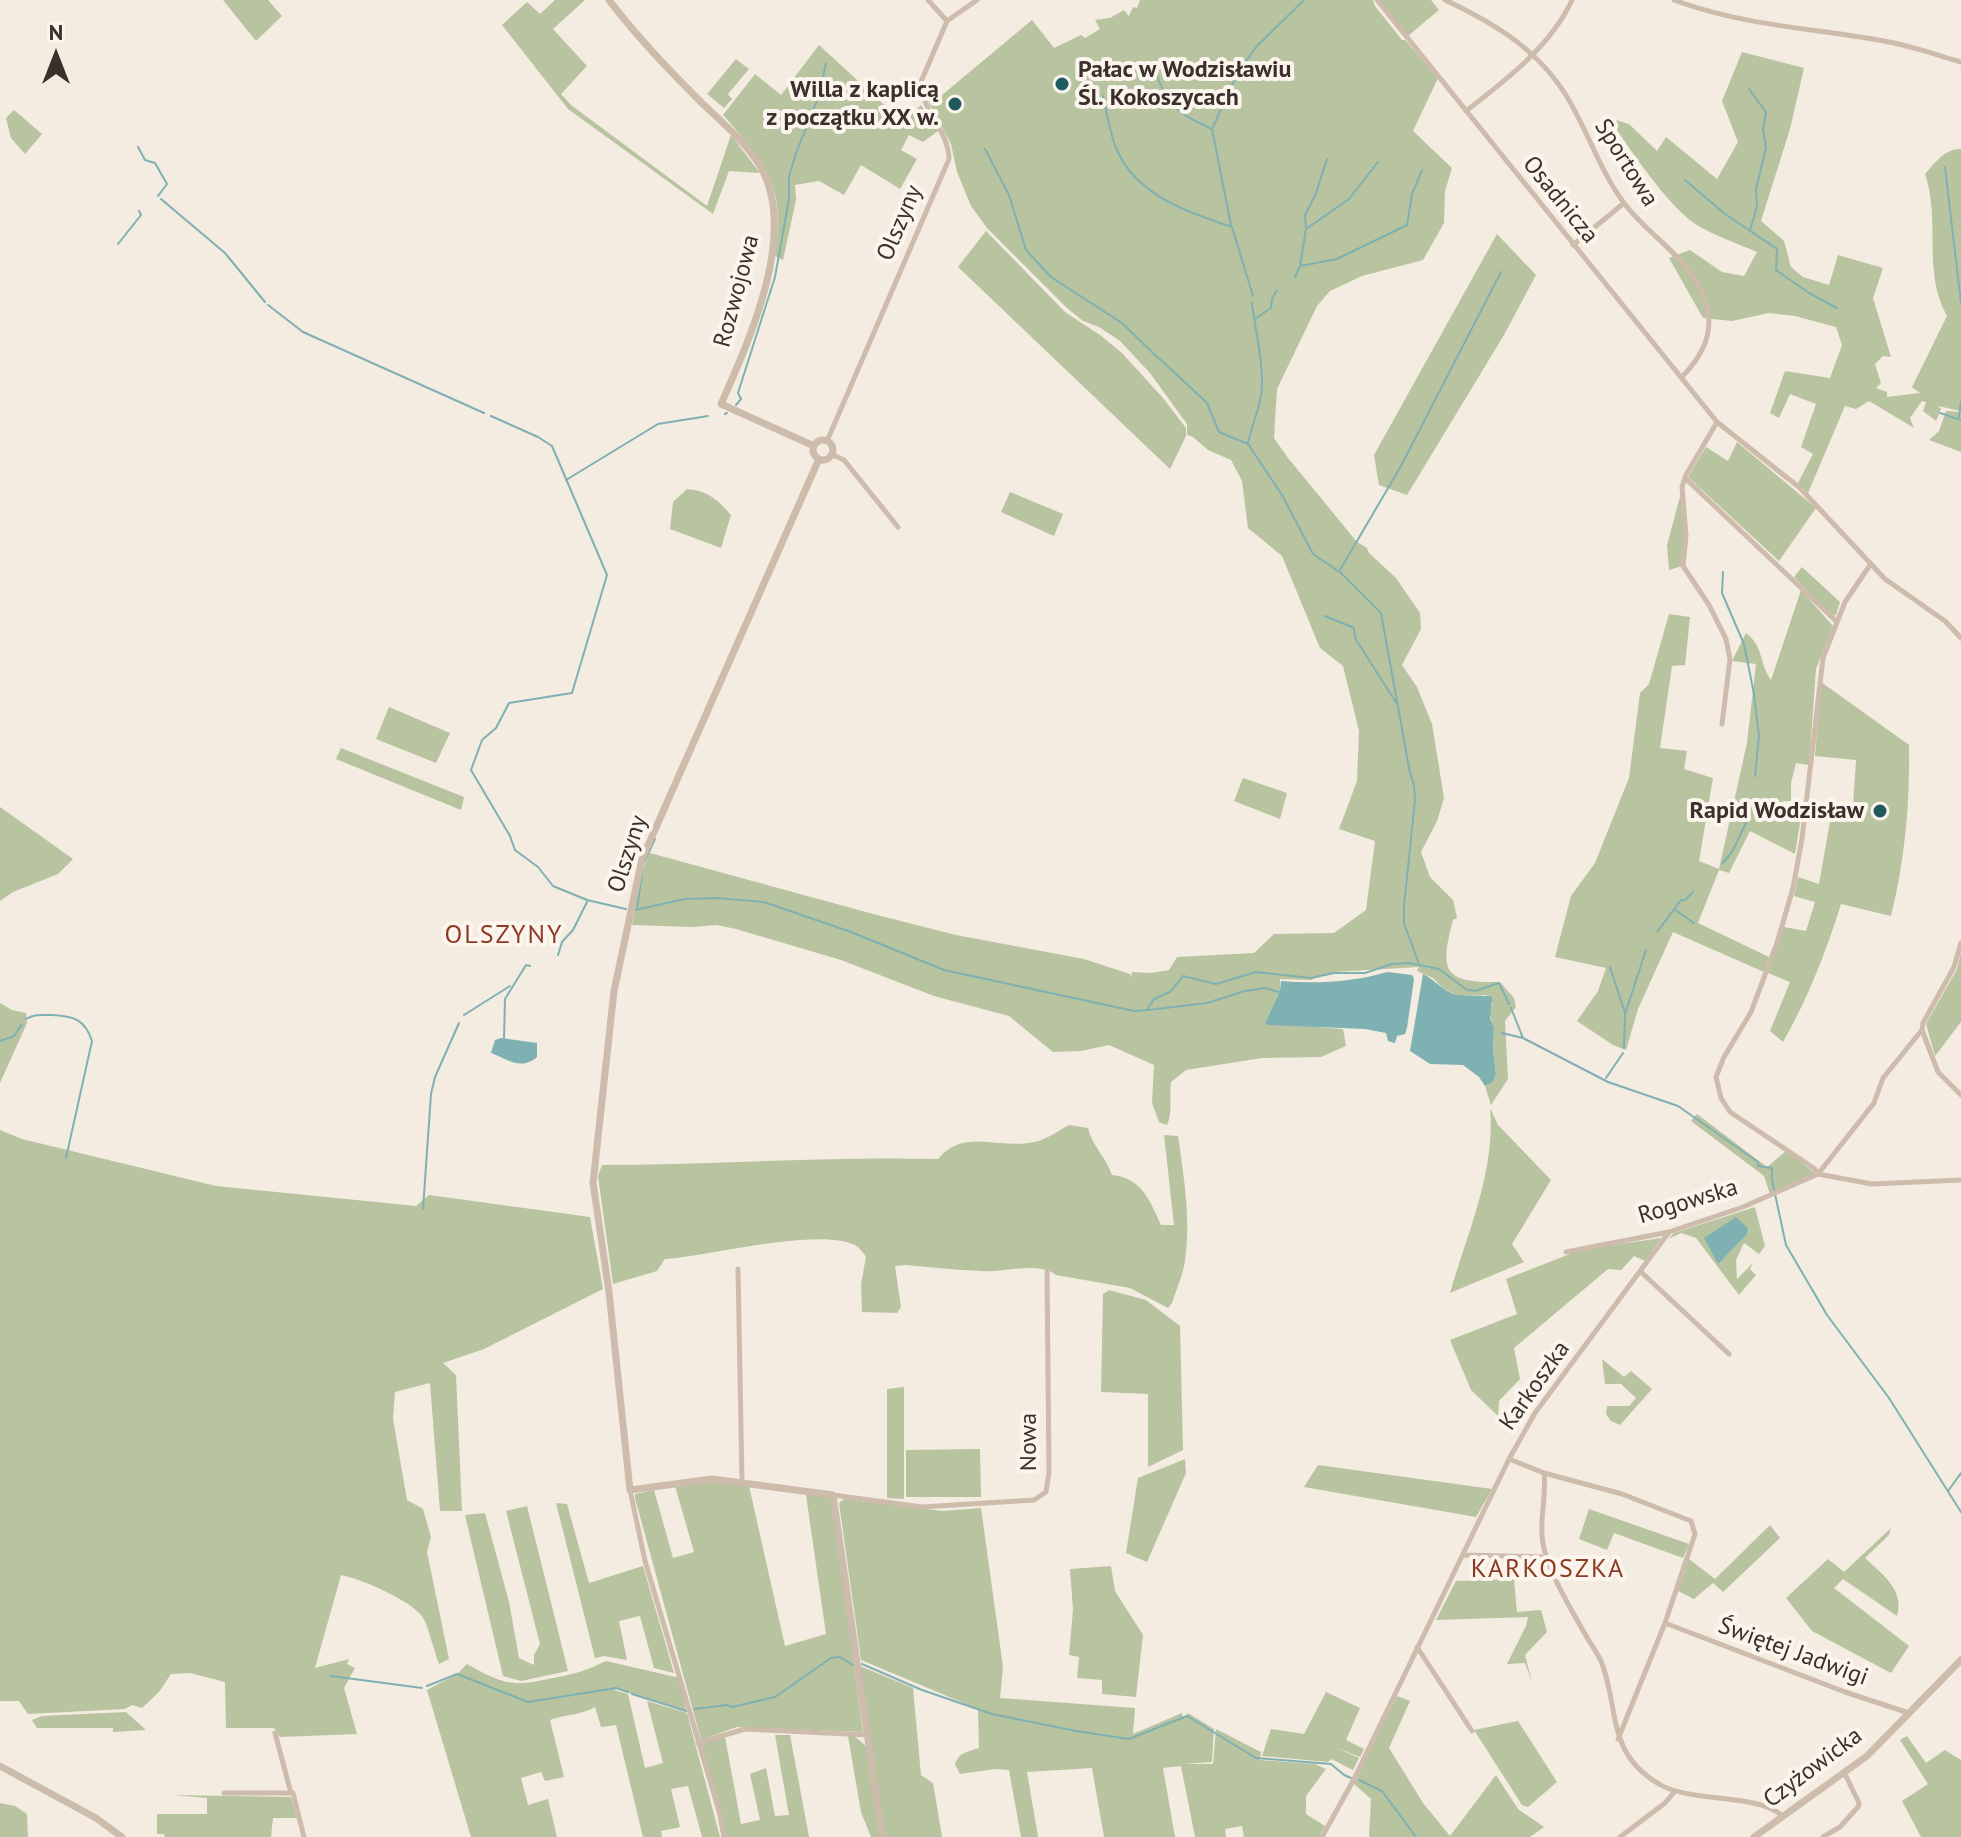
<!DOCTYPE html>
<meta charset="utf-8">
<style>
body{margin:0}
#map{position:relative;width:1961px;height:1837px;overflow:hidden;background:#f4ebe1;font-family:"PT Sans",sans-serif}
canvas{display:block}
.north{position:absolute;left:16px;top:16px;width:80px;height:80px;-webkit-text-stroke:6px #fbf5ee;paint-order:stroke;rotate:0deg;font-size:22px;font-weight:700;line-height:32px;text-align:center;color:#3b302b}
.north::after{content:'';display:block;margin:auto;width:28px;height:36px;background:#3b302b;clip-path:polygon(50% 0,100% 100%,50% 72%,0 100%)}
</style>
<div id="map">
<canvas width="1961" height="1837"></canvas>
<div class="north">N</div>
</div>
<script>
const context = document.querySelector('canvas').getContext('2d');
context.lineJoin = 'round';
function paint(path, color) {
  context.fillStyle = color;
  context.fill(path, 'evenodd');
}
function strokePath(path, color, width, dash) {
  context.strokeStyle = color;
  context.lineWidth = width;
  context.lineCap = dash ? 'butt' : 'round';
  context.setLineDash(dash || []);
  context.stroke(path);
}
function drawText(font, color, halo, rows, align = 'center') {
  context.font = font + ' "PT Sans",sans-serif';
  context.lineWidth = 8;
  context.setLineDash([]);
  context.textBaseline = 'middle';
  context.strokeStyle = halo;
  context.fillStyle = color;
  for (const [text, x, y, turn = 0] of rows) {
    context.save();
    context.translate(x, y);
    context.rotate((+turn || 0) * Math.PI / 180);
    context.textAlign = isNaN(turn) ? turn : align;
    if (halo) context.strokeText(text, 0, 0);
    context.fillText(text, 0, 0);
    context.restore();
  }
}
paint(new Path2D(`
 M223,0h45l14,16 -26,25z
 M555,0h30l-32,29 34,37 -26,28 10,11 136,101 24,-71 29,38 -31,-2 -16,43 -145,-105 -66,-84 25,-23 13,12z
 M1140,0h233l2,6 27,34h3l33,38 -25,53 39,37 -7,23 -1,32 -21,37 -61,16 -32,15 -13,15 -40,83 -3,49 14,20 69,84 10,6 2,5 27,25 24,35 1,16 -19,36 15,22 15,37 12,74 -7,23 -16,31 9,25 23,23 4,18 -4,2c-14,52 -9,63 47,62l14,16 2,9 -11,14 3,58 -17,26 -6,-19 8,-4 3,-8 -3,-24 1,-23 -5,-14 3,-9 -6,-9 -25,1 -9,-3 -8,-4 -11,-11 -16,-7 2,-4 -85,5 -24,8 -30,-1v12l-15,32 78,6 3,17 -25,11 -59,1 -76,12 -15,12c-2,14 2,31 -4,43l-8,-3 -7,-19 2,-38 -45,-20 -28,6 -28,1 -44,-36 -75,-20 -93,-36 -105,-31 -19,-4 -25,2 -60,-2 10,-54 8,-18 227,62 79,20 128,24 46,15 1,4 1,-6 19,1 18,-3 8,-13 77,-4 20,-19 60,-1 32,-23 9,-69 -36,-12 18,-48 2,-50 -16,-65 -23,-18 -38,-92 -34,-28 -6,-47 -11,-21 -23,-10 -15,-13 -6,-2v-11l-37,-51 -30,-32 -21,-14 -16,-6 -16,-13 -80,-80 -16,-22 -14,-34 -6,-28 -23,-43 14,-6 90,-75 22,28 27,-13 4,3 15,-9 -5,-9 15,-2 14,-8 5,6 4,-9 4,1z
 M1379,0h52l8,10 -31,26z
 M819,45l84,77 18,-17 17,26 -15,11 -14,-7 -8,15 16,9 -17,30 -39,-24 -17,30 -25,-14 -24,4 1,15 -13,60 -8,-4c11,-69 -8,-91 -52,-141l32,-41 26,21z
 M1742,52l62,16 -14,61 -29,92 23,20 7,26 12,10 26,8 9,-30 45,13 -10,30 18,59 -8,-1 -8,8 6,19 -5,5 11,4v5l33,-4 -8,-6 35,-71c-25,-45 -6,-96 -22,-142 10,-11 20,-26 36,-25v262l-23,-5 3,3 -5,12 -13,-10 3,-9 -4,-1 -12,17 4,10 -45,-27 -13,8 -11,-3 -37,87 -10,-10 15,-29 -12,-7 15,-43 -26,-10 -11,24 -9,-5 15,-42 45,7 12,-33 -6,-18 -41,-11 -26,-3 -37,8 -29,-3 -34,-60 21,-8 32,22 22,4 13,-24c-18,-8 -39,-15 -57,-25 -30,-17 -71,-79 -91,-109l20,6 28,27 9,-14 51,42 21,-37 -16,-41z
 M736,59l13,10 -21,25 4,5 -8,9 -17,-14z
 M14,110l28,24 -17,20 -14,-16 -5,-20z
 M986,231l79,81 35,23 22,18 41,45 23,30v8l-16,33 -212,-202z
 M1497,234l39,41 -32,60 -97,160 -28,-10 -5,-30z
 M1946,411l15,1v40l-32,-12 10,-9z
 M1737,442l79,66 -37,53 -91,-84 18,-30 22,14z
 M687,489c21,2 30,10 44,26l-10,33 -51,-19 3,-27z
 M1010,492l53,22 -9,22 -53,-24z
 M1681,493l3,38 -2,35 -13,4 -2,-25z
 M1802,567l38,35 -4,13 -4,1 -38,-39z
 M1801,590l32,36 -17,43 -7,96 -13,-2 -5,20v18h-8l-1,14 19,2 -6,37 -45,-23 -21,42 -10,-3 -21,53 71,34 -5,15 -91,-40 -35,77 -12,41 -13,-5 -36,-24 21,-30 8,-23 -51,-11 16,-61 24,-33 34,-85 11,-85 9,-9 20,-70 21,3 -5,48 -13,1 -12,82 27,3 -3,18 29,9 -14,83 20,8 28,-126 9,-79 -24,-3 14,-28c18,14 13,30 25,47z
 M1821,682l88,63c1,58 -4,114 -18,171l-50,-12c-15,48 -33,94 -58,138l-13,-11 20,-49 -22,-9 16,-46 22,4 9,-29 -21,-6 4,-19 21,7 12,-68 21,6 4,-62 -41,-4z
 M389,707l61,26 -14,30 -60,-24z
 M341,748l123,49 -3,13 -125,-51z
 M1243,778l44,15 -7,26 -46,-18z
 M0,807l73,52 -15,15 -45,18 -13,9z
 M1961,953v69l-26,34 -9,-32 31,-55z
 M0,1003l12,7 14,3 1,10 -27,60z
 M1490,1108l8,17 53,55 -39,64 12,18 -74,31c17,-59 46,-123 40,-185z
 M1697,1114l70,53 19,-16 29,22 -45,21 -6,-18 -73,-55z
 M1069,1125l19,3c4,18 18,29 24,47 30,3 38,26 49,50h13l-10,-90 14,1c6,42 13,83 7,125 -2,14 -9,29 -13,42l-4,5 -38,-20 -74,-13c-19,-14 -52,-2 -74,-4 -26,-1 -51,-4 -76,-6l-11,1 6,41 -4,6 -35,-1 -1,-28 5,-27c-2,-3 -5,-7 -8,-10 -32,-22 -152,10 -193,12l-8,12 -44,13 -15,-108 4,-11c112,0 224,-9 336,-6 26,-32 62,-9 96,-17 12,-2 24,-11 35,-17z
 M0,1130l22,9 194,47 200,20 13,-11 161,22 13,72 -119,60 -41,14 13,12 6,136h-22l-10,-128 -35,9 -2,27 14,81 16,9 8,28 -4,15 22,107 -10,5c-5,-14 -9,-30 -14,-43 -8,-19 -64,-42 -84,-46l-26,93 34,-9 -2,5 8,4 -11,20 13,46 -77,3 -6,-9h-48l-1,-46 -35,-9 -19,1 -12,18 -17,16 -10,-3 -7,4 -97,5 -9,-13h-19z
 M1755,1207l10,39 -6,8 -15,-11 -8,17 1,19 16,-16 -3,6 6,6 -17,20 -43,-57 -15,-5 -13,6 6,-6z
 M1661,1238l-16,23 -11,-5 -13,14 -13,-1 -94,79 6,31 -21,22 -1,15 -27,-26 -21,-50 67,-26 -11,-35 74,-29z
 M1109,1290l37,10 34,26 3,124 -35,17v-73l-47,-2 2,-98z
 M1602,1359l22,18 7,-6 21,18 -32,36 -9,-4 -5,-7 1,-8h22l7,-8 -15,-14h-16z
 M904,1387v112l-17,-1v-109z
 M980,1449l1,48h-75v-47z
 M1185,1459l1,14 -39,89 -21,-9 12,-75z
 M1318,1465l174,24 -16,28 -172,-30z
 M712,1481l37,5 36,160 41,-12 -20,-139 22,1 4,4 31,232 -126,-5 -36,13 -66,-242v-4l19,-4 19,68 21,-6 -19,-66z
 M844,1499l99,12 38,-3 22,159 -3,31 135,10 -2,26 49,-21 1,5 5,-5 26,16 -2,33 -30,2h31l3,-35 45,23 -1,8 55,4 11,5 -20,27v18l19,12 -6,11h-75l-2,-11 -17,3 1,8h-31l-14,-71 -18,2 12,69h-71l-12,-69 -65,4 11,65h-17l-12,-67 -14,-1 -35,5 -5,-10c4,-12 13,-12 24,-16l-1,-39 -117,-49 -22,-157z
 M556,1503l11,1 22,79 54,-17 31,107 -20,-5 -14,-52 -21,5 8,39 -23,-4 -9,2z
 M527,1506l41,165 -47,10 -18,-5 -38,-161 20,-2 24,89 10,56 15,7v-10l6,-11 -34,-133z
 M1589,1509l100,35 -6,14 -69,-25 -7,17 -28,-11z
 M1770,1525l10,13 -57,54 -10,-9 -19,16 -16,-8 11,-32 26,20z
 M1891,1528l-2,7 -24,23c17,16 40,32 32,58l-54,-37 -9,9 75,58 -18,27 -79,-42 -26,-33 42,-39 16,13z
 M1111,1566l4,25 28,44 -7,62 -34,-3v-14l-25,-2 2,-21 -10,-2 4,-45 -3,-41z
 M1514,1579l3,33 24,-2 6,22 -22,23 7,27 -7,-19 -18,1 19,-38 2,-9 -92,3 20,-39z
 M606,1661l74,17 6,33 -70,-22 -2,1 14,4 17,74 18,-5 -16,-62 40,12 33,124h-18l-14,-51 -17,3 9,38 -19,4 1,6h-19l-27,-112 -15,2 -6,-20c-16,9 -29,7 -45,13l14,57 -19,4 -4,-9 -20,6 7,27 20,-6 9,38h-86l-44,-147 30,-16 10,-10c39,22 47,23 91,13 17,-3 32,-8 48,-16z
 M860,1666l53,22 8,87 12,8 9,54h-58z
 M1326,1692l34,16 -14,32 18,9 -4,8 -25,-10 24,11 -6,12 -22,-11 -3,3 -66,-6 9,-27 33,5z
 M1397,1696l13,5 -21,47 34,55 27,33 46,-61 22,34 26,18 -14,10h-161l2,-38 -17,-15z
 M126,1712l20,18 -33,2v-4h-76l-5,-8 10,-4z
 M1518,1721l39,61 -29,25 -6,-2 -48,-75z
 M775,1735h15l19,102h-83l-25,-93 24,-7 16,87 19,-4 -10,-46 16,-6 9,48 14,-1z
 M848,1736h6l12,10 13,91h-8l-10,-25z
 M1907,1736l19,27 19,-13 16,10v77h-40l-19,-36 26,-17 -28,-44z
 M171,1795l120,2 6,21h-24l-2,19h-106l-1,-3h-7v-20h50v-16z
 M0,1803l15,3 12,8 1,23h-28z`), '#b8c4a0');
paint(new Path2D(`
 M1387,972l25,3 2,4 -7,49 -2,6 -8,2 -2,7 -7,-2 -2,-8 -21,-4 -97,-4 -3,-2 15,-32 1,-10c35,3 73,1 106,-9z
 M1423,974c11,5 17,14 28,19 14,5 27,1 41,4l-2,21 4,9 -1,23 3,24 -3,8 -8,4 -6,-9 -16,-12 -33,-1 -20,-13z
 M501,1038l36,5v14c-16,14 -30,2 -46,-4l4,-13z
 M1736,1217l12,11 -1,6 -29,30 -14,-26z`), '#7fb0b2');
strokePath(new Path2D(`
 M1153,65c15,41 20,46 59,64l19,96
 M1749,89l17,23 -3,17 3,19 -10,41 1,17 -7,25
 M1103,96c4,18 7,38 14,54 19,45 72,63 115,77l21,69
 M1213,127l24,-53 19,-27 48,-47
 M138,147l7,13 10,3 12,21 -9,12
 M985,149l24,46 17,55 25,27 71,46 36,35
 M1945,167l16,136
 M1685,180l40,34 52,35 -1,21 33,23 28,15
 M161,199l64,54 40,49
 M1306,229l-1,-14 10,-19 12,-37
 M118,244l23,-29 -2,-4
 M1300,266l6,-37 43,-30 29,-37
 M1295,277l5,-11 37,-7 70,-34 5,-31 10,-24
 M268,305l35,27 181,81
 M1255,319l16,-11 1,-9 5,-9
 M1160,359l47,44 12,29 29,12 34,51 31,59 28,19 40,40 29,160 4,12 1,15 -11,106v17l15,41
 M736,405l5,-6 -3,-6 37,-116 14,-78v-22l7,-24 23,-57 7,-33
 M1940,413l21,7
 M725,414l2,-1
 M491,416l47,21 14,9 55,129 -35,118 -63,10 -13,25 -14,12 -11,30 39,66 5,14 23,17 15,19 34,14 39,9
 M1959,417l2,-15
 M1248,442c5,-21 15,-40 14,-62 0,-25 -7,-51 -10,-77
 M566,480l92,-56 50,-8
 M1340,570l61,-104 100,-194
 M1723,572l-1,21 22,51 10,50 5,42 -4,40
 M1325,616l29,12 1,10 42,66
 M644,863l11,-24
 M1722,864l10,-12 14,-29
 M637,908l5,-33
 M635,910l50,-11 32,-1 47,4 87,30 93,38 190,41 13,-1 7,-11 16,-7 13,-16 33,8 40,-12 55,6 23,-5h31l27,-9 17,-1 30,6 28,21 8,1 24,-8 10,21
 M1675,910l19,13
 M1657,932l24,-32h4l8,-8
 M558,955l4,-13 11,-12 14,-28
 M1610,967l15,46
 M1511,1008l12,30 85,44 70,24 80,56v4l14,2v12l14,65 41,70 62,83 72,114
 M1148,1010l59,-7 38,-12 20,-3 14,4
 M464,1015l46,-29
 M26,1019c9,-5 16,-4 26,-4 21,1 33,4 40,26l-26,117
 M1502,1033l21,5
 M504,1038l1,-39 21,-34 4,1
 M0,1041l14,-5 8,-12
 M1624,1048l1,-34 21,-64
 M1606,1078l17,-25
 M423,1209l8,-115 4,-17 24,-54
 M1948,1491l13,-18
 M862,1664l60,26 70,24 84,17 53,8 58,-23 69,42 75,6 13,11 7,3
 M331,1676l91,12
 M427,1686l30,-12 71,28 88,-14 12,4
 M632,1694l54,17
 M694,1709l33,-4 5,2 43,-10 56,-39 9,-1 13,8
 M1359,1780l23,11 34,46`), '#7fb0b2', 2);
strokePath(new Path2D(`
 M928,0l19,21
 M1377,0l340,422 83,66 85,91 60,42 16,17
 M1445,0c51,24 96,51 125,102 19,33 31,70 54,101 27,36 72,58 83,104 7,28 -6,50 -25,70
 M1674,0c66,25 136,28 204,40 28,4 56,14 83,22
 M947,21l30,-21
 M1466,111c39,-30 85,-65 106,-111
 M1573,245l51,-42
 M1717,422l-31,53 -4,12 4,48 -3,31 26,39 17,34 4,20 -8,65
 M827,441l122,-282c0,-27 -26,-48 -29,-75l27,-63
 M831,454l13,6 54,67
 M1685,478l150,142
 M1870,565l-25,37 -22,56 -21,181 -9,49 -16,55 -26,69 -27,45 -8,20 5,21 9,14 85,57 3,5 54,10 89,-4
 M1961,943l-7,24 -31,56 -1,7 16,42 23,23
 M1669,1232l-134,181 -26,46 35,14c3,26 -7,53 1,79 8,28 26,57 40,82 5,9 12,18 16,27 19,47 4,91 58,123 30,19 101,9 123,32
 M1566,1252l103,-20 74,-25 75,-33 56,-71 9,-25 39,-48
 M738,1269l4,212
 M1640,1271l89,83
 M1544,1473l78,21 69,27 4,13 -30,89
 M630,1490l15,71 74,250 5,26
 M833,1495l89,12 112,-7 12,-8 3,-20 -2,-200
 M1463,1555l84,2
 M1417,1647l55,84
 M275,1733l16,60
 M1618,1739l47,-116 180,69 64,21
 M698,1743l47,-14 123,6
 M224,1793h69l11,44
 M1322,1837l32,-58 155,-320
 M1620,1837l45,-34 10,-12
 M1823,1837l17,-10 18,-20 1,-4 -15,-31`), '#cdbbac', 5);
strokePath(new Path2D(`
 M609,0c26,34 55,65 85,95 22,23 50,44 66,71 39,66 -11,175 -39,238l93,42
 M813 450a10 10 0 1 1 20 0a10 10 0 1 1-20 0Z
 M819,459l-177,400 -28,132 -21,192 16,109 21,198 82,-11 121,16 49,342
 M0,1766l96,52 26,19
 M1754,1837l113,-81 94,-96`), '#cdbbac', 7);
for (const [x, y, r, color] of [
 [1062,84,8,"#1f5a5e"],
 [955,104,8,"#1f5a5e"],
 [1880,811,8,"#1f5a5e"]
]) {
  const dot = new Path2D();
  dot.arc(x, y, r, 0, 2 * Math.PI);
  context.fillStyle = color;
  context.fill(dot);
  strokePath(dot, '#fbf5ee', 3);
}
drawText('bold 24px', '#3b302b', '#fbf5ee', [
 ["Pałac w Wodzisławiu",1078,70,"left"],
 ["Śl. Kokoszycach",1078,98,"left"],
 ["Willa z kaplicą",939,90],
 ["z początku XX w.",939,118],
 ["Rapid Wodzisław",1864,811]
], 'right');
drawText('24px', '#3b302b', '#fbf5ee', [
 ["Sportowa",1626,163,58],
 ["Osadnicza",1560,200,51],
 ["Olszyny",900,223,-67],
 ["Rozwojowa",737,291,-75],
 ["Olszyny",628,854,-72],
 ["Rogowska",1688,1202,-17],
 ["Karkoszka",1535,1386,-55],
 ["Nowa",1029,1442,-90],
 ["Świętej Jadwigi",1793,1652,20],
 ["Czyżowicka",1813,1768,-37]
]);
context.letterSpacing = '2px';
drawText('26px', '#8c3b22', '#fbf5ee', [
 ["OLSZYNY",504,936],
 ["KARKOSZKA",1548,1570]
]);
context.letterSpacing = '0px';
</script>
